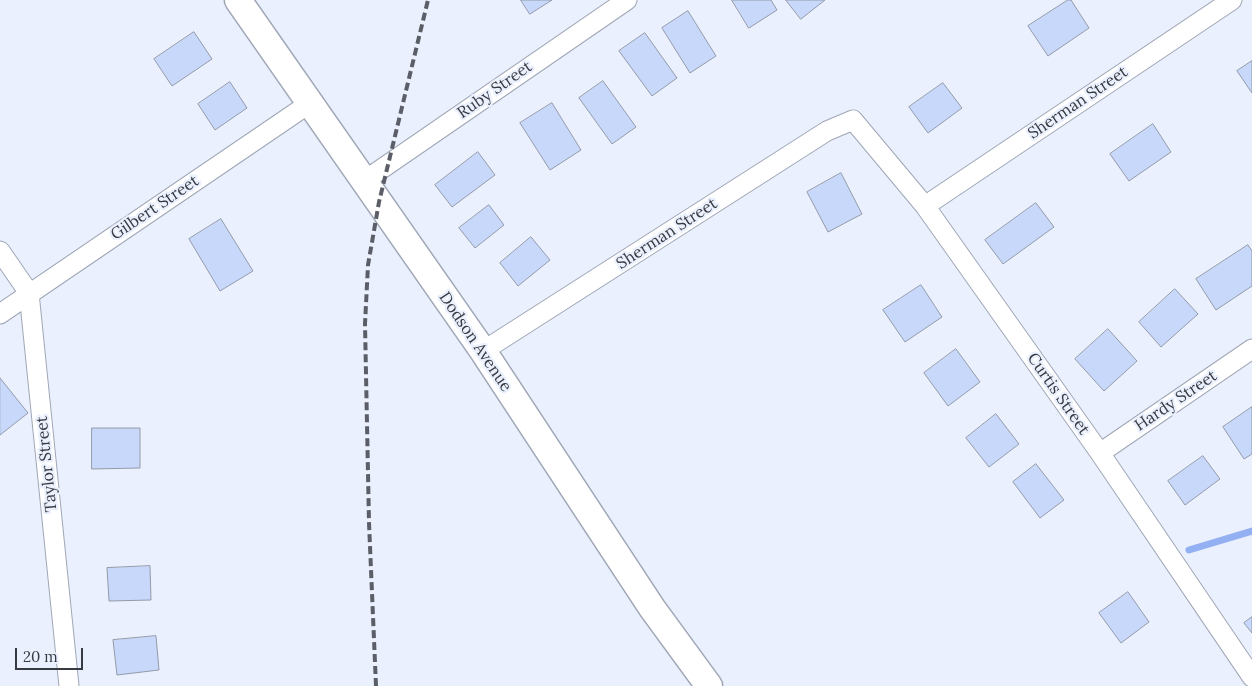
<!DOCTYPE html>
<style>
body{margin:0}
#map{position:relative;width:1252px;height:686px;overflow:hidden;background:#eaf0fd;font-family:Lora,serif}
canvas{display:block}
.scale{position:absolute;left:15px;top:648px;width:68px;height:22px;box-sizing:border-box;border:2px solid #373a40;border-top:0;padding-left:6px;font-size:15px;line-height:18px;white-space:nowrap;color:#373a40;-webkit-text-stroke:4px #eaf0fd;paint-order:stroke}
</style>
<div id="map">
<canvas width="1252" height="686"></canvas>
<div class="scale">20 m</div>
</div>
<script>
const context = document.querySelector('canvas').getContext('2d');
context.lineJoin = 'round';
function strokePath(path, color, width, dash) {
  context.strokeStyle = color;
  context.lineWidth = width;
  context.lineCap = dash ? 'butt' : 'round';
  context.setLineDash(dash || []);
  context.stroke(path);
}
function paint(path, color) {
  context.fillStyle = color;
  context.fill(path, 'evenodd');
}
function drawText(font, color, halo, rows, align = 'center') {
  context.font = font + ' Lora,serif';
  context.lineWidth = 4.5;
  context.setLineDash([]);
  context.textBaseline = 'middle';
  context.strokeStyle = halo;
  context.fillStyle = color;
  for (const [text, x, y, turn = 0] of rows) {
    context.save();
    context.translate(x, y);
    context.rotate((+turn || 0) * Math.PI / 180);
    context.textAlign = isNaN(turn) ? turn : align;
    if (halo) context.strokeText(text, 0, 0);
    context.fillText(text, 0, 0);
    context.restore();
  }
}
strokePath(new Path2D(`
 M1189,550l63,-19`), '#93b0f2', 7);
const building = new Path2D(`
 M521,0h31l-22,14z
 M732,0h39l6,10 -28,18z
 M786,0h39l-24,19z
 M1068,0h3l18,28 -41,28 -20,-30z
 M688,11l28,45 -26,17 -28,-45z
 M194,32l18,27 -40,27 -18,-27z
 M645,33l32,45 -25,18 -33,-45z
 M1252,61v32l-15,-22z
 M603,81l33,46 -24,17 -33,-46z
 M230,82l17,26 -32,22 -17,-26z
 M943,83l19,25 -34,25 -19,-26z
 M552,103l29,47 -31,20 -30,-47z
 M1153,124l18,28 -42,29 -19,-27z
 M478,152l17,23 -43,32 -17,-22z
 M841,173l21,41 -34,18 -21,-40z
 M1036,203l18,24 -51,37 -18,-24z
 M489,205l15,20 -29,23 -16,-20z
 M221,219l32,52 -33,20 -31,-52z
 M531,237l19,23 -32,26 -18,-23z
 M1248,245l4,6v35l-36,24 -20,-31z
 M921,285l21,32 -37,25 -22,-32z
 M1175,289l23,25 -37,33 -22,-25z
 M1108,329l29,32 -33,30 -29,-32z
 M956,349l24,33 -32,24 -24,-33z
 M0,378l28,35 -28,22z
 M1252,407v47l-8,5 -21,-32z
 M996,414l23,30 -30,23 -23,-29z
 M92,428h48v40l-48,1z
 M1203,456l17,23 -35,26 -17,-24z
 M1036,464l28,36 -24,18 -27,-36z
 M150,566l1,34 -42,1 -2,-33z
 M1128,592l21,30 -28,21 -22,-30z
 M1252,617v16l-8,-10z
 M156,636l3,34 -42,5 -4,-35z`);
paint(building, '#c8d8fb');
strokePath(building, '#939aa9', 1);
const minor = new Path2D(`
 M364,181l263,-181
 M925,206l307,-206
 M0,251l29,42 40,393
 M0,314l310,-211
 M483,351l344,-220 26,-11 72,86 175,247 152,224
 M1100,453l152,-104`);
const secondary = new Path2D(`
 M238,0l245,351 169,257 57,78`);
strokePath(minor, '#9fa6b5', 21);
strokePath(secondary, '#9fa6b5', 29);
strokePath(minor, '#fff', 19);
strokePath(secondary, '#fff', 26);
strokePath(new Path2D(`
 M376,686l-7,-163 -4,-199 3,-59 11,-63 49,-202`), '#5b5e66', 4, [8, 4]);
drawText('16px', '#373a40', '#eaf0fd', [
 ["Ruby Street",495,90,-35],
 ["Sherman Street",1078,103,-34],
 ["Gilbert Street",155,208,-34],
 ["Sherman Street",667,234,-33],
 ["Dodson Avenue",475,342,56],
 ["Curtis Street",1058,394,55],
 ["Hardy Street",1176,401,-34],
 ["Taylor Street",47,464,-96]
]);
</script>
